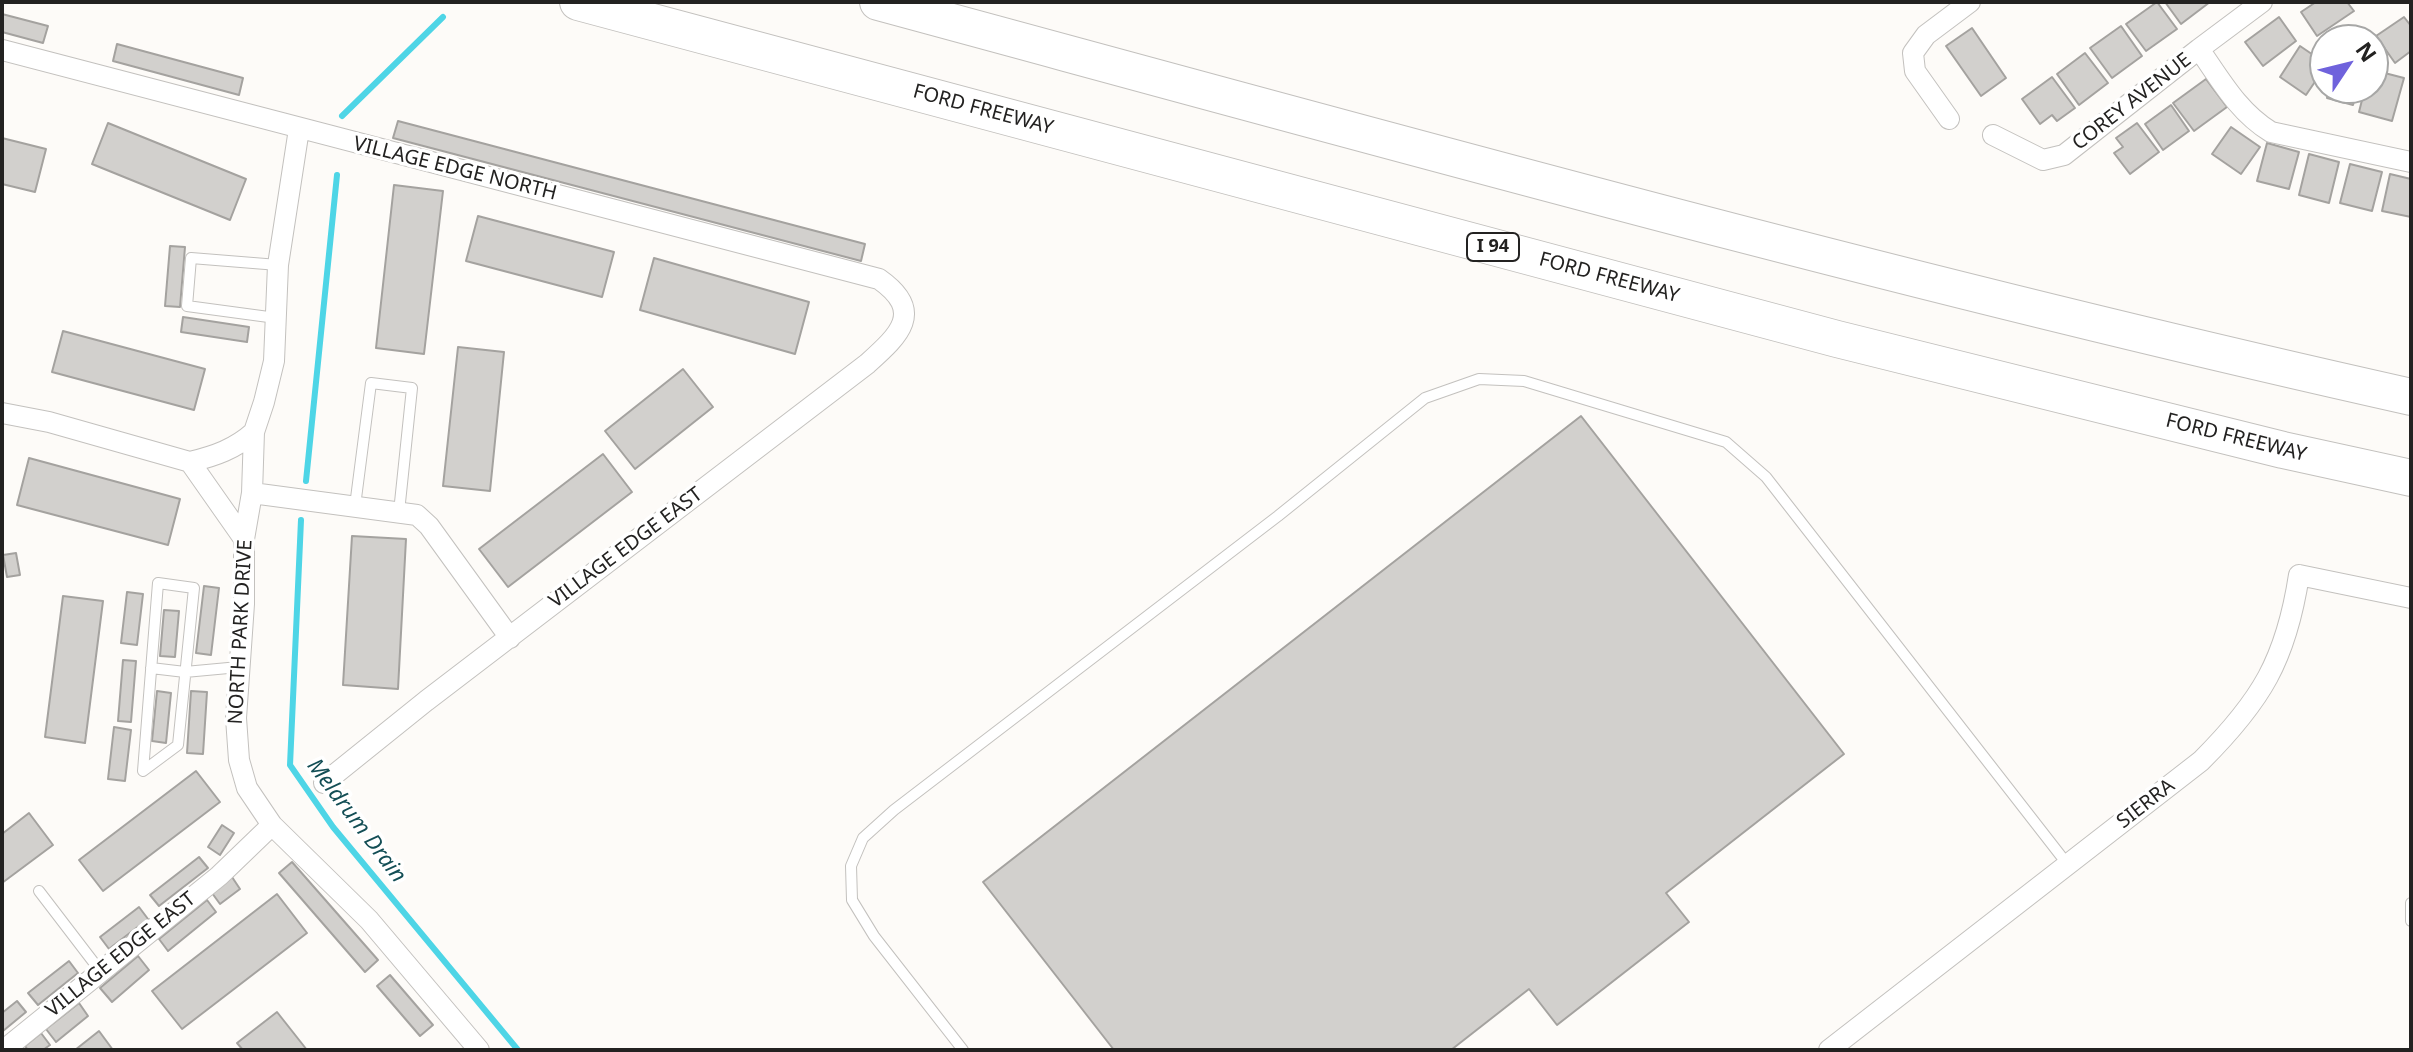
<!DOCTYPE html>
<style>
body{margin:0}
#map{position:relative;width:2413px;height:1052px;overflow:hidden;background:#fdfbf8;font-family:"Noto Sans",sans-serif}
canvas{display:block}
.frame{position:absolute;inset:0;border:4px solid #232221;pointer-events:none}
.north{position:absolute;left:2309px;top:24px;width:80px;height:80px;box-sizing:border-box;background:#fff;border:2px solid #a7a7a6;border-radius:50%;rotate:55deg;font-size:22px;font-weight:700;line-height:32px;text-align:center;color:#232221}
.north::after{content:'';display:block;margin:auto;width:28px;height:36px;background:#6f62dc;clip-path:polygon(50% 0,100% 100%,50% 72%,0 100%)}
</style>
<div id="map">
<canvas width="2413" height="1052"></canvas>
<div class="frame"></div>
<div class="north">N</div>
</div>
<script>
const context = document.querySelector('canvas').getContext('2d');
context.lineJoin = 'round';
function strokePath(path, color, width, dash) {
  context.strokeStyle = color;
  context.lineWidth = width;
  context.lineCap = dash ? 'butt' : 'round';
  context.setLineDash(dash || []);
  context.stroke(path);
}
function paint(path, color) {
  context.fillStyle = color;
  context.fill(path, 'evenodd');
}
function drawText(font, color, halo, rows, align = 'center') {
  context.font = font + ' "Noto Sans",sans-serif';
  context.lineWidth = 7;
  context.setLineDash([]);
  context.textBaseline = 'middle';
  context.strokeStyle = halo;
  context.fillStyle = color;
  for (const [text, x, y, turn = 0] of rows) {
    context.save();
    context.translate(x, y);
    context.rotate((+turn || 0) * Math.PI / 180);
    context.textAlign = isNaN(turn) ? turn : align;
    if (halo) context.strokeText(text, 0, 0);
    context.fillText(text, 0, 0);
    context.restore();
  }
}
strokePath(new Path2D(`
 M342,116l101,-99
 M306,481l31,-306
 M301,520l-11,245 43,62 185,223`), '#4ed5e6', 6);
const building = new Path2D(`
 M2157,2l20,27 -31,22 -20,-27z
 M2165,2h45l-29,22z
 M2316,2h31l7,9 -37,25 -16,-24z
 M2,14l46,12 -5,17 -41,-11z
 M2279,17l17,24 -33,25 -18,-24z
 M2404,17l7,9v25l-16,12 -19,-27z
 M2121,26l21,30 -30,22 -22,-30z
 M1972,28l34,50 -25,18 -35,-50z
 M117,44l126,34 -4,17 -126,-34z
 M2300,46l25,17v4l-19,28 -26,-18z
 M2085,53l23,30 -29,22 -22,-31z
 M2373,70l31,8 -12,43 -33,-9 6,-24h8z
 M2052,77l23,31 -18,13 -5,-6 -12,9 -18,-25z
 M2206,79l21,28 -33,24 -21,-28z
 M2329,88h29l-5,17 -26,-7z
 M2171,105l18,26 -26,19 -18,-26z
 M398,121l467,123 -4,17 -468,-123z
 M108,123l138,56 -16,41 -138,-56z
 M2137,123l22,29 -29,22 -16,-21 9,-6 -7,-9z
 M2231,127l29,20 -19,27 -29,-20z
 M2,138l44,11 -11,43 -33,-8z
 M2267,143l32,9 -10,37 -32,-8z
 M2309,154l30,8 -10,41 -30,-8z
 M2350,164l32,8 -10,39 -32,-8z
 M2390,174l21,5v38l-29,-6z
 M394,185l49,6 -19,163 -48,-6z
 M478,216l136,36 -12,45 -136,-36z
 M170,246l15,1 -5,60 -15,-1z
 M654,258l155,44 -14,52 -155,-44z
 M183,317l66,10 -2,15 -66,-10z
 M63,331l142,38 -11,41 -142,-38z
 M458,347l46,5 -14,139 -47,-5z
 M683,369l30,38 -78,62 -30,-38z
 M1581,416l263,338 -178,139 23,29 -132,103 -28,-36 -78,61h-337l-131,-168z
 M603,454l29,38 -124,95 -29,-38z
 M29,458l151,41 -12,46 -151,-40z
 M352,536l54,3 -8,150 -55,-4z
 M16,553l4,22 -13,2 -4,-22z
 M204,586l15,2 -8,67 -15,-2z
 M127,592l16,2 -6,51 -16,-2z
 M63,596l40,5 -18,142 -40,-6z
 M164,610l15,1 -4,46 -15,-1z
 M123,660l13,1 -5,61 -13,-1z
 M157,691l14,2 -5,50 -14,-2z
 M191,691l16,1 -4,62 -16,-1z
 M114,727l17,3 -6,51 -17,-2z
 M196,771l24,31 -117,89 -24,-31z
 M29,813l24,32 -51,38v-49z
 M222,825l12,8 -14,22 -12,-8z
 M199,857l9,11 -49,38 -9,-11z
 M292,862l86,98 -13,12 -86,-99z
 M232,877l8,12 -20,15 -8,-11z
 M277,894l30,39 -125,96 -30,-38z
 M207,900l9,12 -48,39 -9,-12z
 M139,907l9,12 -39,30 -9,-12z
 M138,956l11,14 -37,32 -12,-14z
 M69,961l9,12 -40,32 -10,-12z
 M390,975l43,50 -13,11 -43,-50z
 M17,1001l9,11 -23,19 -1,-18z
 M79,1003l9,13 -32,26 -10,-13z
 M277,1012l30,38h-64l-6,-7z
 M99,1031l14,19h-38z
 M41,1033l9,12 -7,5h-15l-3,-4z`);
paint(building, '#d2d0cd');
strokePath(building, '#a4a29f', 2);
const lane = new Path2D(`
 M276,318l-89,-12 4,-48 87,7
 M355,506l16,-123 41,5 -13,124
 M158,583l36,5 -16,157 -35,26z
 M151,668l34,4 54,-5
 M39,891l62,81
 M2411,903v18
 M963,1050l-89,-114 -22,-36 -1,-34 12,-28 31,-28 384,-294 147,-118 54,-19 45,2 202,61 40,35 302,388`);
const street = new Path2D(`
 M2199,49c21,30 39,63 72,83l140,30
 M2,50l877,229c47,33 19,57 -12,85l-441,337 -102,82
 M1949,119l-34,-48 -2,-18 13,-18 44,-33
 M299,129l-21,136 -4,96 -10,41 -10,30 -2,61 -8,46v65l-8,114 3,42 8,28 25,37 97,95 110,130
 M1993,135l50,25 21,-5 135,-106 63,-47
 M2,413l47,9 141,40 54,77
 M190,462c25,-6 45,-13 64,-30
 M252,493l165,22 12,11 81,112
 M4,1050l215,-174 53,-51
 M1829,1050l372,-289c60,-60 85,-101 98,-186l112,23`);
const highway = new Path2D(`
 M578,2l1259,337 446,111 128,28
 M878,2c509,138 1018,280 1533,395`);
strokePath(lane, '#c3c1be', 12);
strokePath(street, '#c3c1be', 22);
strokePath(highway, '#c3c1be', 38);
strokePath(lane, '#fff', 10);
strokePath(street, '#fff', 20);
strokePath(highway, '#fff', 36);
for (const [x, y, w] of [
 [1493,247,52]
]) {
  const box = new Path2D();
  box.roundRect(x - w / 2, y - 14, w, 28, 6);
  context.fillStyle = '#fff';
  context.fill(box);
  strokePath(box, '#232221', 2);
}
drawText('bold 18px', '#232221', null, [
 ["I 94",1493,247]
]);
drawText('20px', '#232221', '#fff', [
 ["COREY AVENUE",2132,102,-38],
 ["FORD FREEWAY",983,110,15],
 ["VILLAGE EDGE NORTH",455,169,14],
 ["FORD FREEWAY",1609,278,15],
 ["FORD FREEWAY",2236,438,14],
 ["VILLAGE EDGE EAST",626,548,-37],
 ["NORTH PARK DRIVE",241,632,-87],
 ["SIERRA",2146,804,-38],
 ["VILLAGE EDGE EAST",121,955,-39]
]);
drawText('italic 22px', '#134e55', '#fff', [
 ["Meldrum Drain",356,821,53]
]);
</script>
